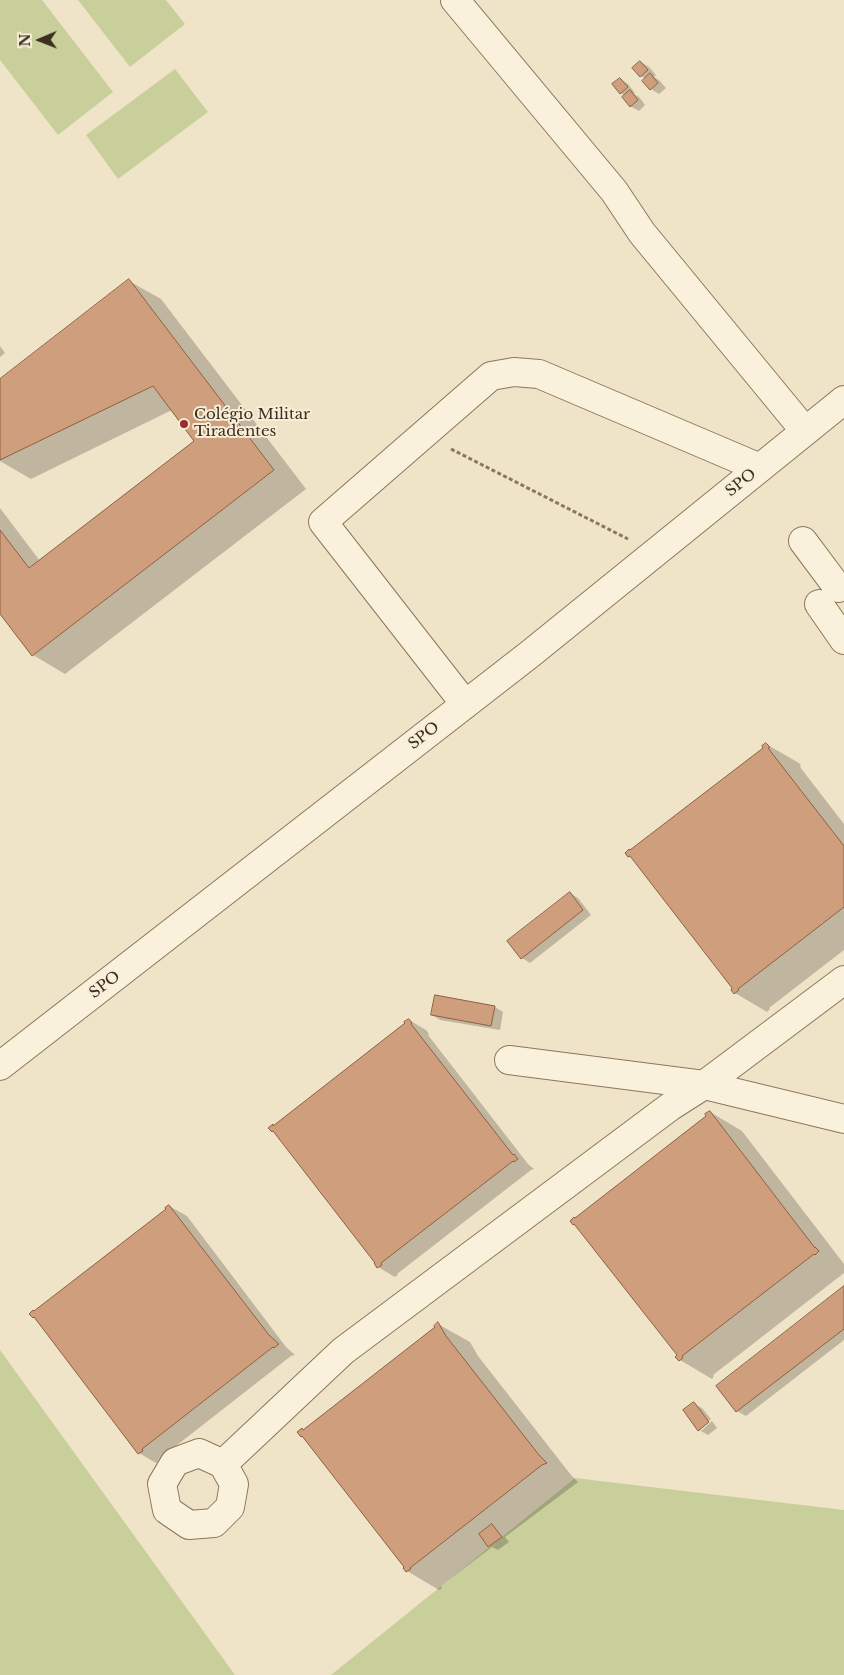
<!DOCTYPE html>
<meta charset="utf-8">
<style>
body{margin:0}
#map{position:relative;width:844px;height:1675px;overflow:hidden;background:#f0e4c8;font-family:"Libre Baskerville",serif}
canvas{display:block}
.north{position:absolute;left:15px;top:15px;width:50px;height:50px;-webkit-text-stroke:4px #f7eed8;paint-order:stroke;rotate:269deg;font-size:14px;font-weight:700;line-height:20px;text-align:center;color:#3d2e20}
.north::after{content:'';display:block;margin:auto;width:18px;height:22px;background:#3d2e20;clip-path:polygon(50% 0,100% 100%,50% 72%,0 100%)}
</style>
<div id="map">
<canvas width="844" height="1675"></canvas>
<div class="north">N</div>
</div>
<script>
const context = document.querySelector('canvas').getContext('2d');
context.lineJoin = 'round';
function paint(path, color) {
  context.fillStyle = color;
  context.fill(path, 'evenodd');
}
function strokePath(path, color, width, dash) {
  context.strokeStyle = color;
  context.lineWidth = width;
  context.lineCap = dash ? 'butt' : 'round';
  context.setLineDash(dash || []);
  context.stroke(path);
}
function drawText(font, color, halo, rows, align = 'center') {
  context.font = font + ' "Libre Baskerville",serif';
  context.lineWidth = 4;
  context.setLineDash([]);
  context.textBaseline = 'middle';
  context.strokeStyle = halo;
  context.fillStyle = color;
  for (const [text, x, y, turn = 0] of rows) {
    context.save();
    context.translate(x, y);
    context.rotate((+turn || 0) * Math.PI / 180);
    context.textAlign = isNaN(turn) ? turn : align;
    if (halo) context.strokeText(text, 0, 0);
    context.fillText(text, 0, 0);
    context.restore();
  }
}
paint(new Path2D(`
 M0,0h42l71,92 -55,43 -58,-75z
 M78,0h88l19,24 -55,43z
 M175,69l33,43 -90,67 -32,-44z
 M0,1350l235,325h-235z
 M575,1478l269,32v165h-513z`), '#c9cf9b');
paint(new Path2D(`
 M641,62l8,5 7,8 -2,2 5,3 7,8 -7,6 -8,-5 -7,-8 2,-2 -5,-3z
 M620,79l8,5 7,9 -1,1 5,3 6,8 -6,6 -9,-5 -5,-10 -4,-3z
 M129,281l32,18 145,190 -241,185 -32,-19 -33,-43v-104l40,53 156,-120 -24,-31 -141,69 -31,-18v-81z
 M0,346l5,7 -5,4z
 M766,744l33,19 2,3 -1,1 44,57v126l-75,58 1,1 -3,3 -32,-19 -2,-3 1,-1 -100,-130 -5,-3 135,-108z
 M570,893l8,5 13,17 -61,48 -8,-5z
 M436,996l59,11 8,5 -3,18 -60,-10 -8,-5z
 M409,1020l17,10 3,4 -1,1 100,129 6,5 -3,1 -134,104 1,1 -3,2 -17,-10 -1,-3 -101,-131 -6,-5 4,-1z
 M710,1112l32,19 102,133v9l-131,102 1,1 -2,3 -32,-19 28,-243z
 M169,1206l18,10 99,131 9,8 -4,1 -133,104 1,1 -3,2 -17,-10 -103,-134 -3,-2 135,-108z
 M844,1288v52l-98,76 -9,-5 -19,-25z
 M438,1324l32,18 8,14 93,119 7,7 -73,55 4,5 -11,8 -6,-3 -51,39 1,2 -3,2 -32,-19 -3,-3 1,-1 -101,-136 132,-104z
 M694,1404l8,4 9,11 -10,9v3l11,-10 5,7 -9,7 -9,-5 -14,-20z`), '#0003');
const building = new Path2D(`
 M640,61l8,9 -8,7 -8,-9z
 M650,73l8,10 -8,7 -8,-9z
 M620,78l8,9 -8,7 -8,-10z
 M630,90l8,10 -8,7 -8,-10z
 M129,279l145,191 -242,186 -32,-42v-84l29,38 165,-127 -41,-55 -153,74v-81z
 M766,743l4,4 -2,1 76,98v61l-106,82 1,1 -5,4 -3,-4 1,-2 -102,-132 -2,1 -3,-4 4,-4 1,1 133,-102 -1,-2z
 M570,892l13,18 -62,49 -14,-18z
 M435,995l60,11 -4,20 -60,-11z
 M409,1019l3,4 -1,1 102,131 1,-1 4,5 -4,3 -1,-1 -132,102 1,2 -5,3 -3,-5h1l-102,-132 -1,1 -4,-4 5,-4v2l132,-103 -1,-1z
 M710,1111l105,137v-1l4,4 -4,4 -1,-1 -132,102 1,2 -4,3 -4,-4 2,-2 -103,-131 -1,1 -3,-4 4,-4 1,1 131,-102 -1,-2z
 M169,1205l100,130 10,9 -5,4 -1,-1 -131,102 1,2 -5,3 -104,-137 -1,1 -4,-4 4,-4 1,1 132,-102 -1,-1z
 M844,1286v43l-108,83 -20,-26z
 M438,1322l8,14 93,119 8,8 -5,2 -132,103 1,1 -5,3 -3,-4 1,-1 -102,-131 -1,1 -4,-5 5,-4 1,2 132,-103 -1,-1z
 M694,1402l15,20 -11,9 -15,-21z
 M492,1524l10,13 -14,10 -9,-13z`);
paint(building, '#cf9f7d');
strokePath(building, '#8d5f41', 1);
const minor = new Path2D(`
 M455,0l159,191 28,42 163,198
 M803,541l35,47
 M819,604l25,36
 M465,704l-142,-182 168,-146 23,-4 25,2 221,94
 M509,1060l195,25 140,34
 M0,1066l530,-412 314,-254
 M199,1453l24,11 11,20 -4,23 -16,16 -25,2 -22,-15 -5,-26 13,-22z
 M223,1464l120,-113 328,-245 33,-21 140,-105`);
strokePath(minor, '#8d765c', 30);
strokePath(new Path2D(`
 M451,449l177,90`), '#8d765c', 3, [4, 2.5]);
strokePath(minor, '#faf1dc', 28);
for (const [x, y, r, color] of [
 [184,424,5,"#9e2a2b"]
]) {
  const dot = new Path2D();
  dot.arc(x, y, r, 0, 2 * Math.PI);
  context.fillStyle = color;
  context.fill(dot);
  strokePath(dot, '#f7eed8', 2);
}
drawText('15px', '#3d2e20', '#f7eed8', [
 ["Colégio Militar",194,415],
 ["Tiradentes",194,432]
], 'left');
drawText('15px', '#3d2e20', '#f7eed8', [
 ["SPO",741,483,-39],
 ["SPO",424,736,-38],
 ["SPO",105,985,-37]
]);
</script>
